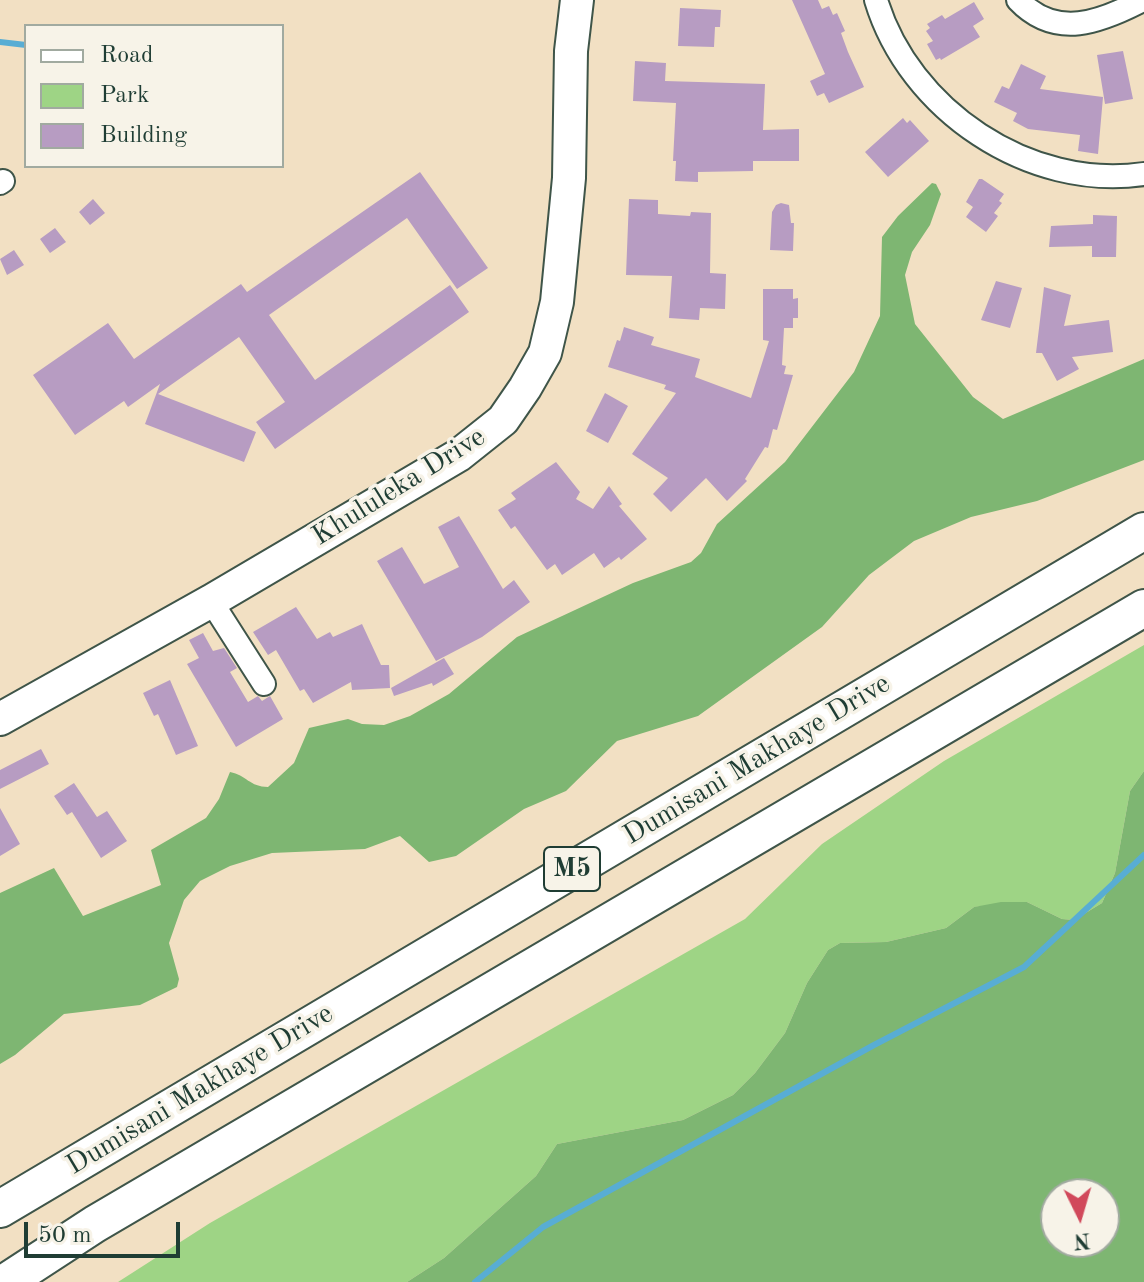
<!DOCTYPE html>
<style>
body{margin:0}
#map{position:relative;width:1144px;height:1282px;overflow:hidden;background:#f2e0c3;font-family:"Old Standard TT",serif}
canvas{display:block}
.legend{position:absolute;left:24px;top:24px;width:260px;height:144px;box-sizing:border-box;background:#f7f3e8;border:2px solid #a1aaa0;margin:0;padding:10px 14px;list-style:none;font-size:24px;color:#1f3d34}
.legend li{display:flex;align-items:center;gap:16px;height:40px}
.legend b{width:40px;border:2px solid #a1aaa0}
.north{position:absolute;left:1040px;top:1178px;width:80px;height:80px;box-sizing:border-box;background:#f7f3e8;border:2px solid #a1aaa0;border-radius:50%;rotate:175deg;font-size:22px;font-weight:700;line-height:32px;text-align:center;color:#1f3d34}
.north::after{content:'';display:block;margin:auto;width:28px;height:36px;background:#d1495b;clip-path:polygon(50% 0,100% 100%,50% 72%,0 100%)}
.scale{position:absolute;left:24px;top:1222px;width:156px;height:36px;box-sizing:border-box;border:4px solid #1f3d34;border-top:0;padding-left:10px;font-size:24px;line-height:28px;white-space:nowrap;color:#1f3d34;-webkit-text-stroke:6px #f7f3e8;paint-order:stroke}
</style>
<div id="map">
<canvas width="1144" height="1282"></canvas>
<ul class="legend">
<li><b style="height:10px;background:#fff"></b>Road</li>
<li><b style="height:22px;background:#9ed485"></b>Park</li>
<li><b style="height:22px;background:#b79cc2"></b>Building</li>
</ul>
<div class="north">N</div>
<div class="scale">50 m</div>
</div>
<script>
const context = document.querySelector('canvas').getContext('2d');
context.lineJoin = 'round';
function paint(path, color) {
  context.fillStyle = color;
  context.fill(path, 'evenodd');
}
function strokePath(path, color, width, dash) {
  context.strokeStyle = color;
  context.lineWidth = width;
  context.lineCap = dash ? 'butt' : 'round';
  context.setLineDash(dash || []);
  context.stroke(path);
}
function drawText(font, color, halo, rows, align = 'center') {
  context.font = font + ' "Old Standard TT",serif';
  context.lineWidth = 7;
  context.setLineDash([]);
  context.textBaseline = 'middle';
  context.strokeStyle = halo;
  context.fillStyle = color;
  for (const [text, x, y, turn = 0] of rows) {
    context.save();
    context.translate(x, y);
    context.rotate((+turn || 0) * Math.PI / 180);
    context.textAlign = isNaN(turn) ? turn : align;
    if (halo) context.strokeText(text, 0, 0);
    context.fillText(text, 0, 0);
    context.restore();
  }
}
paint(new Path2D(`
 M1144,645v126l-14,20 -15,82 -13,30 -28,17 -12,-1 -35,-17 -53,5 -28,21 -60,14 -46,1 -12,7 -21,33 -22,50 -30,40 -22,22 -50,25 -126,24 -21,32 -92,82 -37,24h-289l92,-59 535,-304 77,-75 122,-83z`), '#9ed485');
paint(new Path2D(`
 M932,183l4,1 5,10 -11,31 -18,27 -7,23 10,49 58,73 30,22 141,-60v101l-107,41 -66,16 -57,24 -45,34 -47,52 -124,89 -81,25 -51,50 -42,18 -68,47 -27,6 -29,-26 -35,13 -93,4 -42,13 -30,15 -16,19 -15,43 10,36 -2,8 -37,18 -76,9 -49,41 -15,9v-171l54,-25 29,48 78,-31 -10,-35 55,-32 13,-19 11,-27c16,3 20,15 38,15l26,-24 15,-35 39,-9 14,5 22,1 26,-9 39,-22 68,-57 116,-54 58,-21 10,-9 16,-29 68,-62 69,-90 26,-56 2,-79 16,-21z
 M1144,771v511h-737l37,-24 92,-82 21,-32 126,-24 50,-25 22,-22 30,-40 22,-50 21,-33 12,-7 46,-1 60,-14 28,-21 27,-5h26l35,17 12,1 28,-17 13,-30 15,-82zM1056,1194h48v48h-48z`), '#7eb672');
strokePath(new Path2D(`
 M0,42l26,3
 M475,1282l68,-55 331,-182 150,-78 120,-112`), '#58add4', 6);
paint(new Path2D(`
 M792,0h26l4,9 7,-3 4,9 4,-2 8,18 -4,2 7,19 16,35 -35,16 -5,-10 -7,3 -7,-15 15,-7z
 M974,2l10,17 -11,7 7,11 -39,23 -1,-2 -4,2 -9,-16 6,-3 -7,-10 4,-3 -3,-4 15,-9 3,4z
 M680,8l41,2 -1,17h-5l-1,20 -36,-1z
 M1123,51l10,48 -28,5 -8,-49z
 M635,61l31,2 -1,18 100,3 -2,46 36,-1v32h-46v10l-55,1v10l-23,-1 1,-20h-3l3,-58 -43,-2z
 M1021,64l25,12 -6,13 63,8 -5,57 -20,-3 2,-16 -52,-6 -15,-8 4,-8 -23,-11 8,-16 7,3z
 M903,118l4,5 3,-3 19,21 -41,36 -23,-25z
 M420,172l68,96 -31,21 -50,-71 -138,97 46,65 135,-95 19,27 -194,137 -19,-27 29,-20 -46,-65 -81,57 98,38 -12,30 -99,-38 15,-40 -32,23 -4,-6 -49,34 -42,-60 75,-52 26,36 107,-75 6,8z
 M979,179h3l22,15 -5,7 3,2 -8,10 4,3 -12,16 -20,-15 7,-10 -7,-5z
 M93,199l12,14 -15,12 -11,-13z
 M629,199l29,1v14l32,2 1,-4 20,1 -1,60 16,1 -1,35 -25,-1 -1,12 -30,-2 3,-42 -46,-1z
 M781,203l8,2 2,18h3l-1,28 -23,-1 2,-38 4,-7z
 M1093,215l24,1 -1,41h-24v-11l-43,1 2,-21 42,-2z
 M55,228l11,14 -16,11 -10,-14z
 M14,250l10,15 -17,10 -7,-16z
 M996,281l26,7 -12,40 -29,-8z
 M1044,287l27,8 -7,31 45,-6 4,32 -41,5 7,12 -22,12 -15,-28h-6z
 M763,289h30v10l5,-1v20h-5v10h-9l-2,37 4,1 -2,8 9,1 -16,55 -4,-1 -5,19 -3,-1 -20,32 2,2 -20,20 -21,-23 -35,34 -18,-18 15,-16 -36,-24 44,-61 -12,-4 2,-4 -58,-18 9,-27 3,1 4,-14 30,10 -3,8 49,14 -5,18 56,21 18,-57 -6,-1z
 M605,393l23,13 -20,37 -22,-12z
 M556,462l24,30 -4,7 17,10 16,-23 13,18 -3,2 28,33 -26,21 -2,-3 -15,11 -10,-15 -32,22 -7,-11 -8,6 -32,-44 -4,3 -13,-19 18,-11 -5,-6z
 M459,516l44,73 11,-9 16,22 -48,35 -46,24 -59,-100 25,-14 22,37 35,-17 -21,-40z
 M296,607l21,32 13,-7 3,5 29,-13 19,41h8l1,23 -38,2 -1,-8 -38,21 -9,-14 -4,2 -24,-41 -8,5 -15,-23z
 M203,633l10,18 11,-3 13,20 -7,4 18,30 10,-6 4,5 8,-5 13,23 -47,28 -49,-83 12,-6 -10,-18z
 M444,658l10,16 -21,12 -1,-3 -38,13 -3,-8z
 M170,680l28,66 -22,9 -18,-41 -4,2 -11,-23z
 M41,749l8,15 -49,25v-19z
 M74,783l23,34 10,-6 20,30 -26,17 -29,-46 -5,3 -13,-19z
 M0,808l20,36 -20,12z`), '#b79cc2');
const street = new Path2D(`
 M876,0c33,110 153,191 268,174
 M1018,0c38,40 83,22 125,0
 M0,183l3,-2
 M211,601l53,83`);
const secondary = new Path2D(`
 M0,719l211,-118 248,-146 44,-35 22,-32 20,-35 12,-51 12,-124 2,-127 6,-51`);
const primary = new Path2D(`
 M0,1209l1144,-678
 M6,1282l89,-58 1049,-616`);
strokePath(street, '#3f5549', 26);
strokePath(secondary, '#3f5549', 36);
strokePath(primary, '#3f5549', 40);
strokePath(street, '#fff', 22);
strokePath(secondary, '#fff', 32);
strokePath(primary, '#fff', 36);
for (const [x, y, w] of [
 [572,869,56]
]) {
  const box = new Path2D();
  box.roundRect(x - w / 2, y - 22, w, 44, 6);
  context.fillStyle = '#f7f3e8';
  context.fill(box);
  strokePath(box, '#1f3d34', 2);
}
drawText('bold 26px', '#1f3d34', null, [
 ["M5",572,869]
]);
drawText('28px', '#1f3d34', '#f7f3e8', [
 ["Khululeka Drive",399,487,-32],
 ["Dumisani Makhaye Drive",757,760,-31],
 ["Dumisani Makhaye Drive",200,1090,-31]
]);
</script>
